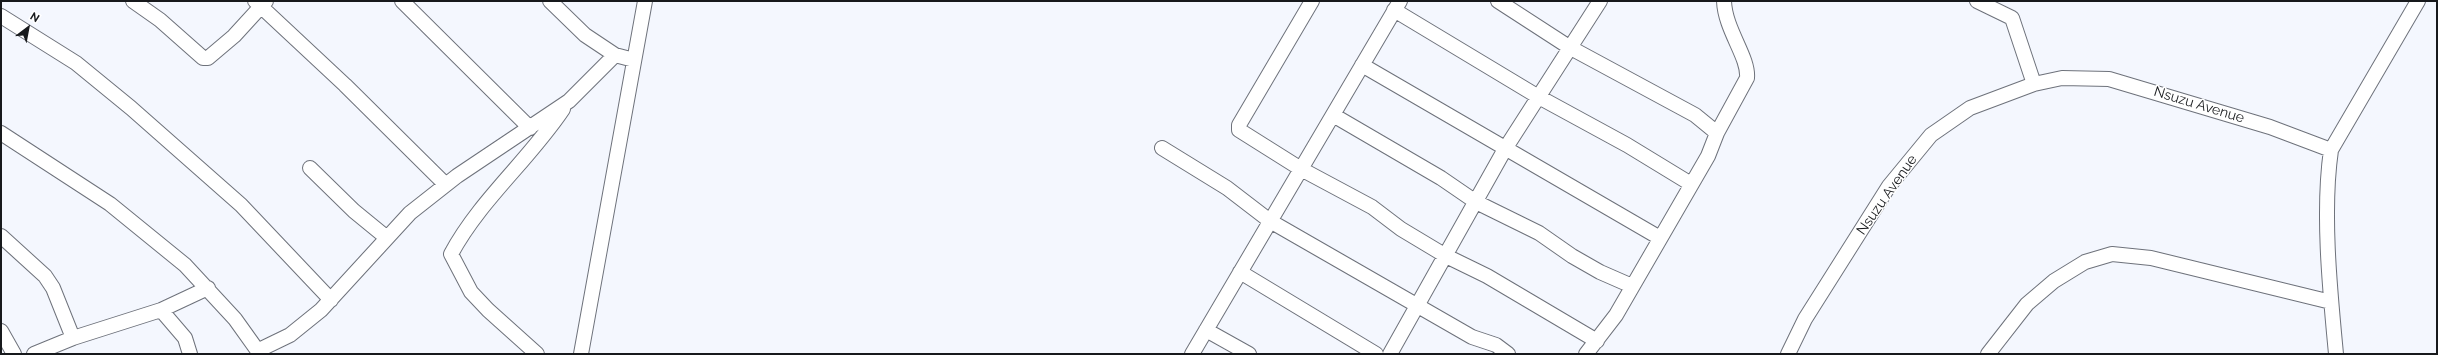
<!DOCTYPE html>
<style>
body{margin:0}
#map{position:relative;width:2438px;height:355px;overflow:hidden;background:#f4f7fe;font-family:Raleway,sans-serif}
canvas{display:block}
.frame{position:absolute;inset:0;border:2px solid #17191c;pointer-events:none}
.north{position:absolute;left:8px;top:8px;width:40px;height:40px;-webkit-text-stroke:3px #fff;paint-order:stroke;rotate:32deg;font-size:11px;font-weight:700;line-height:16px;text-align:center;color:#17191c}
.north::after{content:'';display:block;margin:auto;width:14px;height:18px;background:#17191c;clip-path:polygon(50% 0,100% 100%,50% 72%,0 100%)}
</style>
<div id="map">
<canvas width="2438" height="355"></canvas>
<div class="frame"></div>
<div class="north">N</div>
</div>
<script>
const context = document.querySelector('canvas').getContext('2d');
context.lineJoin = 'round';
function strokePath(path, color, width, dash) {
  context.strokeStyle = color;
  context.lineWidth = width;
  context.lineCap = dash ? 'butt' : 'round';
  context.setLineDash(dash || []);
  context.stroke(path);
}
function drawText(font, color, halo, rows, align = 'center') {
  context.font = font + ' Raleway,sans-serif';
  context.lineWidth = 3;
  context.setLineDash([]);
  context.textBaseline = 'middle';
  context.strokeStyle = halo;
  context.fillStyle = color;
  for (const [text, x, y, turn = 0] of rows) {
    context.save();
    context.translate(x, y);
    context.rotate((+turn || 0) * Math.PI / 180);
    context.textAlign = isNaN(turn) ? turn : align;
    if (halo) context.strokeText(text, 0, 0);
    context.fillText(text, 0, 0);
    context.restore();
  }
}
const minor = new Path2D(`
 M133,1l27,19 43,38h5l26,-22 32,-35
 M255,1l90,84 100,99
 M402,1l128,127
 M550,1l35,34 30,20
 M1312,1l-73,124v5l62,39 71,38 29,22 45,27 41,20 110,65
 M1498,1l71,46 126,68 22,18 -9,23 -92,159 -30,39
 M1977,1l35,17 22,66
 M1394,10l143,86 90,49 64,39
 M1,16l75,47 55,45 110,97 90,95
 M1362,65l298,173
 M1333,115l108,63 35,24 63,31 33,23 28,16 32,14
 M1,133l109,71 75,61 50,54 25,35
 M1717,133l30,-55c2,-21 -22,-48 -23,-77
 M1162,148l65,40 43,33 202,116 24,8 12,9
 M310,168l44,43 33,27
 M1,236l44,40 8,12 20,50
 M1240,272l136,82
 M161,310l24,28 5,16
 M1206,330l43,24
 M1,331l13,23
 M259,350l31,-15 31,-25 89,-97 47,-37 112,-75 46,-46 19,5
 M34,354l39,-16 88,-28 47,-22
 M537,354l-49,-44 -17,-18 -20,-38c29,-54 78,-94 112,-145
 M581,354l64,-353
 M1192,354l208,-353
 M1390,354l115,-205 95,-148
 M1788,354l17,-35 84,-133 42,-51 39,-27 64,-24 28,-6 47,1 161,48 61,23
 M1988,354l39,-50 27,-23 31,-19 27,-8 39,4 180,44
 M2336,354c-6,-63 -14,-142 -5,-204l87,-149`);
strokePath(minor, '#6e727b', 16);
strokePath(minor, '#fff', 14);
drawText('14px', '#17191c', '#fff', [
 ["Nsuzu Avenue",2199,105,17],
 ["Nsuzu Avenue",1887,195,-55]
]);
</script>
